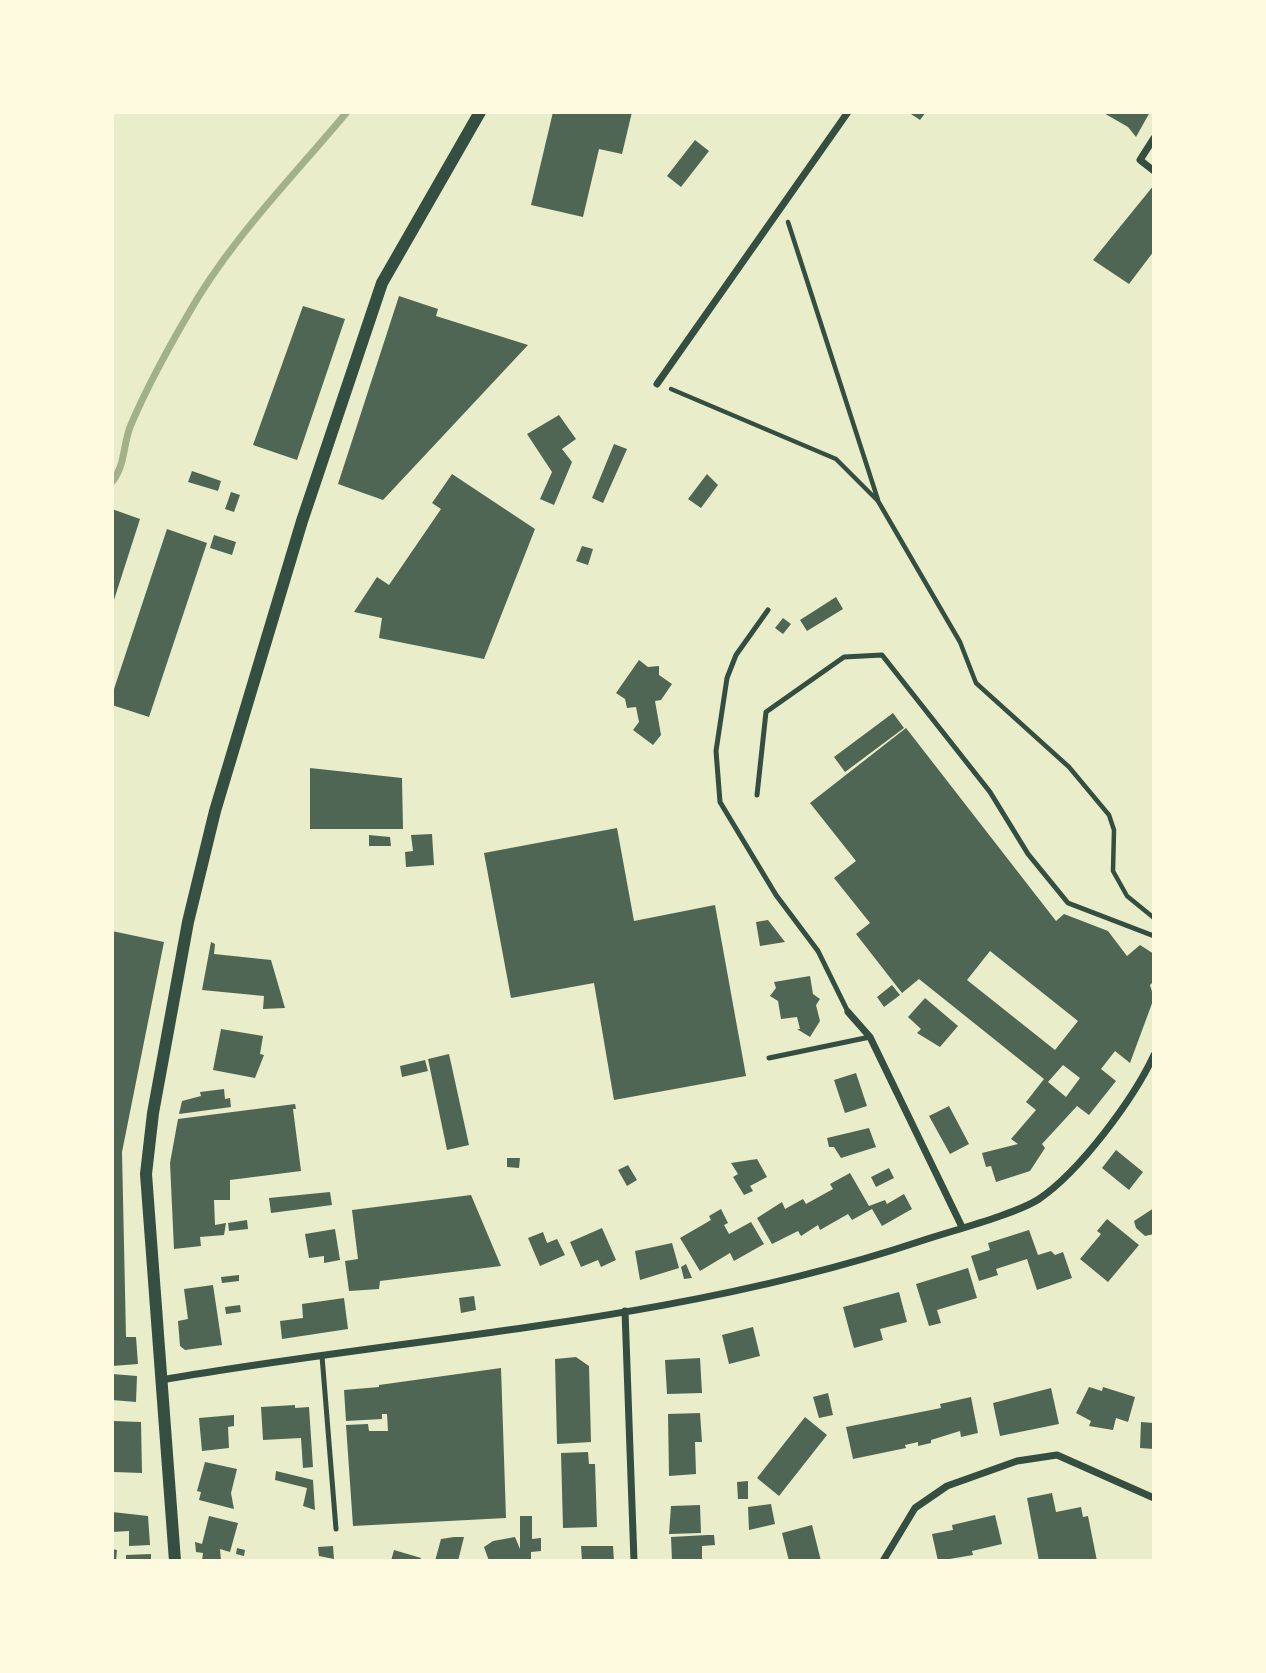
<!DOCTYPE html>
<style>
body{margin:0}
#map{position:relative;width:1266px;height:1673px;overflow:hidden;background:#e9edc9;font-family:Ubuntu,sans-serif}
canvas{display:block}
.frame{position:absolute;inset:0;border:114px solid #fefae0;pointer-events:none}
</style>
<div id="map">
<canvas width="1266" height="1673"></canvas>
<div class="frame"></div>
</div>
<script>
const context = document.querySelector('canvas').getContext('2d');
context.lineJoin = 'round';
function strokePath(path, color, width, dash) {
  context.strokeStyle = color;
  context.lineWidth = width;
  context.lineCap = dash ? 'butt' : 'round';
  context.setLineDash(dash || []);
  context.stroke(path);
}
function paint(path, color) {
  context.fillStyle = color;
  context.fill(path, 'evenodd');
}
strokePath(new Path2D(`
 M112,482c13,-16 11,-36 18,-55 16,-38 35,-73 56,-109 42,-76 106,-140 161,-206`), '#a3b18a', 7);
paint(new Path2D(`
 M553,112h79l-10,42 -23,-5 -16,68 -52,-12z
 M908,112h18l-6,8z
 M1102,112h48l-14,25 -8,-10z
 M695,140l14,11 -28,36 -14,-11z
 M1154,185v66l-25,33 -36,-24z
 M399,296l39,13 -2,7 92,29 -145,155 -45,-16z
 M303,306l42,13 -48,141 -44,-15z
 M559,415l17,24 -14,10 10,13 -18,43 -14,-6 12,-27 -25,-38z
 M614,444l13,5 -24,54 -11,-5z
 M192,471l29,10 -3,10 -30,-9z
 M452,474l83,55 -51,130 -105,-21 3,-20 -28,-6 23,-35 12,8 52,-76 -9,-6z
 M707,474l11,11 -17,23 -13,-9z
 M231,492l9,3 -6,17 -9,-3z
 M112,509l28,10 -27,84h-1z
 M167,529l40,14 -58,174 -37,-12v-10z
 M214,535l22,7 -4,13 -22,-7z
 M582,546l11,3 -5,16 -12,-4z
 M836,597l7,12 -36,22 -7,-11z
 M783,618l8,6 -8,10 -8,-6z
 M639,660l9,7 11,-1v9l13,9 -11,16 -6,1 6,34 -8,10 -20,-15 6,-8 -3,-15 -9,1 -2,-9 -9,-6z
 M893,713l11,15 -59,44 -11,-15z
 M906,728l150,193 8,-7 44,17 19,25 13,-11 14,9v27l-4,4 4,13 -24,65 -15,-12 -14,18 15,12 -27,34 -12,-9 -35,38 3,4 -15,23 -34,11 -5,-16 -5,1 -4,-14 36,-9 -7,-5 25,-29 -10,-8 18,-23 -125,-100 -17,14 -46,-59 14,-11 -36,-45 22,-17 -46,-58zM990,951l88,70 -23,29 -88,-70zM1063,1065l17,13 -14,19 -18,-15z
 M310,768l92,10 1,51h-93z
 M617,828l17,93 81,-16 31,171 -132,24 -20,-117 -83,15 -27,-145z
 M432,834l2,31 -28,2 -1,-15 8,-1 -2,-16z
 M369,835l21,2 1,9h-22z
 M768,920l17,22 -25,4 -4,-24z
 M112,931l52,11 -42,210 4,185h10l2,27 -26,2z
 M211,942l4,2 -1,10 57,6 14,48 -22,1 1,-13 -62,-6z
 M810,976l3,18 7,5 -4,6 4,16 -10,16 -13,-8h3l-3,-12 -16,2 -3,-18 -8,-5 6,-8 -2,-6z
 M892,985l8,10 -16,12 -7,-10z
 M925,998l33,28 -18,21 -23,-14 4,-4 -13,-12z
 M221,1029l42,7 -3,18 4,1 -9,23 -42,-8z
 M449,1054l20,91 -22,5 -19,-91z
 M425,1060l3,11 -26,6 -2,-11z
 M856,1073l11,33 -22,7 -11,-33z
 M224,1089l1,10 5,-1 1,9 -52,7 3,-13 19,-5 -1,-4z
 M295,1104l1,5h-3l8,62 -71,9v20h-16l1,25 11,-2 -2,12 -24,2 1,9 -27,3 -4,-86 8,-44z
 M949,1106l20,38 -19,10 -21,-38z
 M869,1128l7,19 -35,11 -7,-11h-5l-2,-9z
 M1116,1150l27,22 -14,18 -27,-22z
 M507,1158h13l-1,10 -12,-1z
 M757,1159l10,18 -17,9 3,5 -9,4 -11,-18 5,-3 -7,-11z
 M628,1165l9,15 -10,6 -9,-16z
 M889,1168l5,10 -18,9 -5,-10z
 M850,1173l19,33 16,-6 2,4 17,-10 8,15 -30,17 -10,-17 -20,11 -4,-6 -28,16 -2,-5 -17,11 -3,-5 -26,13 -15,-26 25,-16 3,7 18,-10 3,5 27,-15 -3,-5z
 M330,1192l2,13 -61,8 -2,-15z
 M471,1195l30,71 -121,15 -1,8 -30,2 -4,-30 13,-2 -6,-49z
 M1154,1208v26l-9,2 -9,-8 -2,-7z
 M721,1209l7,14 -4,2 5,9 22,-12 13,22 -30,17 -4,-8 -30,18 -20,-33 31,-18 -2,-4z
 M1107,1219l32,26 -31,37 -28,-23 21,-25 -4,-3z
 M247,1220l1,9 -19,2 -1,-8z
 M602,1228l14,32 -15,7 -3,-7 -17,7 -11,-25z
 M335,1229l5,31 -16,3v-7l-15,2 -4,-24z
 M1029,1230l9,25 13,-4 4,4 8,-3 9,26 -35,12 -10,-31 -31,10 2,6 -19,6 -8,-25 19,-6 -2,-7z
 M543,1232l4,11 10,-4 8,16 -25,11 -12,-28z
 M672,1243l7,25 -39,12 -5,-29z
 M686,1264l6,14 -8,1 -3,-12z
 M968,1268l9,30 -40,12 4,13 -12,3 -13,-42z
 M239,1275v6l-17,2 -1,-6z
 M213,1285l9,60 -37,5 -5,-4 -2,-25 10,-2 -4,-30z
 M899,1292l8,30 -27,7 3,11 -29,8 -11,-41z
 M474,1296l2,14 -15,3 -2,-15z
 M344,1298l4,31 -66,10 -2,-18 23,-3 -1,-14z
 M240,1305l1,7 -15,2 -1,-7z
 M753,1327l7,29 -31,8 -7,-29z
 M576,1357l13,9 2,76 -34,2 -2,-85z
 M700,1358l2,35 -35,1 -2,-34z
 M501,1368l5,150 -153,8 -7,-101 22,-1 1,7h19l-1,-17h-5v5l-36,2 -2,-31 35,-3v-2z
 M112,1374l25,2 -1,26 -24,-2z
 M1089,1387l13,4 1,-4 32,10 -7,25 -12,-4 -3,12 -24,-4 2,-5 -15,-8z
 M1051,1388l8,36 -59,12 -7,-33z
 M828,1393l5,22 -14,3 -6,-21z
 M971,1397l7,36 -17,4 -1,-6 -29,9v3l-13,3v-4l-13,3 1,3 -53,11 -7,-32 95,-19 -1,-4z
 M295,1405v3l14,-1 4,60 -10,1 -2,-30 -38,2 -2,-33z
 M700,1413l2,29h-7l1,32 -27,2 -1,-62z
 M234,1415v11l-6,1 1,21 -27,3 -3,-33z
 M805,1417l22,18 -48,61 -22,-18z
 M114,1421l27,1 1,51 -28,-1z
 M1141,1422l13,1v26l-14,-1z
 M588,1452l1,12h6l2,63 -34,1 -2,-75z
 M205,1462l32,7 -6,24 3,16 -35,-9 2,-8 -4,-1z
 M276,1471l37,9 2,30 -12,-4 4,-18 -32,-8z
 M748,1481v18h-10l-1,-17z
 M1052,1493l4,19 25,-5 2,10 5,-1 9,45h-58l-12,-63z
 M771,1504l4,20 -26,6 -1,-23z
 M700,1505l1,28 -32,1 2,-28z
 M112,1512l36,4 2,29 -21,1v-15l-17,1z
 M995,1515l7,29 -30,7 1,4 -35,6 -6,-27 21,-4 -1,-5z
 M209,1516l29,7 -8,29 -10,-3 1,12h-19l1,-8 -7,-1 -1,-10 7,2z
 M520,1516h12v23l9,-1v13l-10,1v9h-42l-5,-14 9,-6 22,-4 5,12z
 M812,1525l9,36h-32l-7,-28z
 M707,1535h7l1,10 -13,1v15h-30l-1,-24z
 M454,1537h10l-6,24h-23l6,-22z
 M333,1546l1,13 -15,-3 -1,-9z
 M581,1546h32l1,15h-32z
 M237,1548l8,2 -1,6 -8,-2z
 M112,1549l5,1 -1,11h-4z
 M394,1550l27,8 -1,3h-29z
 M151,1554v7h-25v-6z`), '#4f6655');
strokePath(new Path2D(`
 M788,222l90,278
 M671,389l165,70 42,42 82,141 16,41 93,84 40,48 5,15 -1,41 14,25 27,22`), '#344e41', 4.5);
strokePath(new Path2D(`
 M768,610l-32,45 -9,23 -11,73 4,51 56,93 42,56 30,61
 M757,795l9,-83 78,-55 38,-2 108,137 38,62 40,49 86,33
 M769,1058l101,-21
 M322,1356l14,173`), '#344e41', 5);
strokePath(new Path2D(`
 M1154,138l-14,22 14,11
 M657,384l191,-272
 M848,1012l22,25 92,190
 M625,1311l9,250
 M161,1380c254,-44 515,-57 760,-139 30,-10 95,-27 118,-42 41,-28 94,-99 115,-144
 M883,1561l32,-53 32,-22 70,-25 40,-6 97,43`), '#344e41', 7);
strokePath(new Path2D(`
 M175,1561l-29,-387 7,-61 35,-191 27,-111 87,-290 80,-238 98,-171`), '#344e41', 12);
</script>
